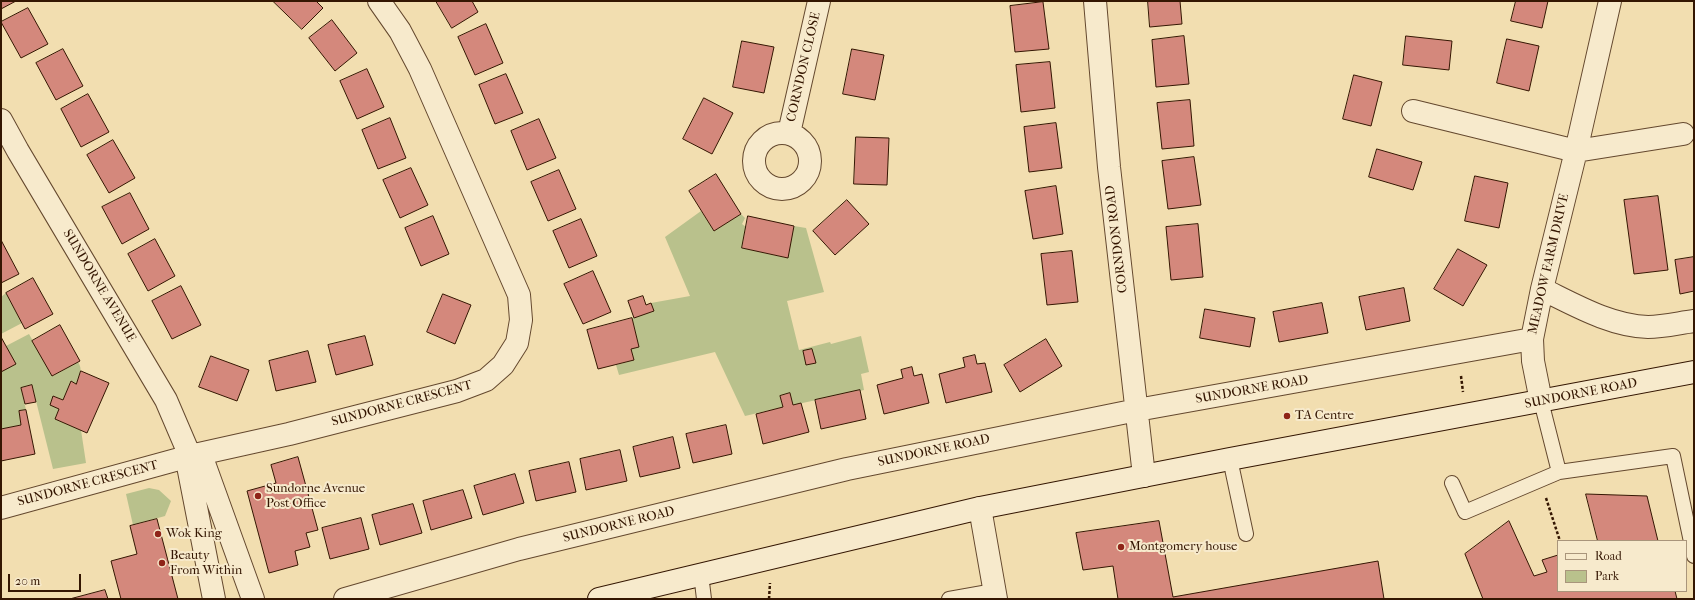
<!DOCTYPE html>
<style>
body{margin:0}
#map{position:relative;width:1695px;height:600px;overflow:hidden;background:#f2deb0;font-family:"IM FELL French Canon",serif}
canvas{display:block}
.frame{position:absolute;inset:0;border:2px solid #341602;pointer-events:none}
.legend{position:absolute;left:1557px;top:540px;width:130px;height:52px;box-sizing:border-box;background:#f7eacc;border:1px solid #a9957b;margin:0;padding:5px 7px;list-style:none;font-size:12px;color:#341602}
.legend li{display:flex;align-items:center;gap:8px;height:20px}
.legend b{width:20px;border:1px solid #a9957b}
.scale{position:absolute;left:8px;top:574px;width:73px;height:18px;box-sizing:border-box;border:2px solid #341602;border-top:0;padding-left:5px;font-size:12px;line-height:14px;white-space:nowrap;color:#341602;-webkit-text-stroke:3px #f7eacc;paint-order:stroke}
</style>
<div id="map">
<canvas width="1695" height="600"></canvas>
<div class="frame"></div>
<ul class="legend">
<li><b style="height:5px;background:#f7eacc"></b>Road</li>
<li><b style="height:11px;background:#b9c18c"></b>Park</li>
</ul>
<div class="scale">20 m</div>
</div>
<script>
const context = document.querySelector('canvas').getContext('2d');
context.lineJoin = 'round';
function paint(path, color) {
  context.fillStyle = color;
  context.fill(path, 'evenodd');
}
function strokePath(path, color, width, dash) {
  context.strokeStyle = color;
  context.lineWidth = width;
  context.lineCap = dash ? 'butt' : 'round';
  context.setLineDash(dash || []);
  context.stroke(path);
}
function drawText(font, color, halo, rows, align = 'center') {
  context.font = font + ' "IM FELL French Canon",serif';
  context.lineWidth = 4;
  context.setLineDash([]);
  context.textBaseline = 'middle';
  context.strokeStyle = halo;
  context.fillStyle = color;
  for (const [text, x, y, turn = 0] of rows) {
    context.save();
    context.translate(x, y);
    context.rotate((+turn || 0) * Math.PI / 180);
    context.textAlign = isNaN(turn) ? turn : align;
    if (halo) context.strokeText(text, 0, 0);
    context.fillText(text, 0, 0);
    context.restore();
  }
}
paint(new Path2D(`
 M701,211l13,20 27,-17 4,4 -3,6 4,3 -4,21 45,10 7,-32 12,2 18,64 -37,9 12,49 31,-8 1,2 30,-8 8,36 -8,2 3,16 -71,15 -3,-12 -10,3 3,11 -38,9 -30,-64 -96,23 -3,-10 18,-5 -3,-11 8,-2 -7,-29 22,-7 -3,-8 39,-7 -25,-59z
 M6,293l16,30 -21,11v-37z
 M29,334l24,42 25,-14c5,8 2,13 -2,22l-5,-2 -8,18 -9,-4 -4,8 9,5 -4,10 26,11 5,33 -33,6 -21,-84 -11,3 5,22 -7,1 2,14 -20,4v-57l5,-26z
 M149,488l10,2 12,11 -6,15 -32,9 -7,-31z`), '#b9c18c');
const building = new Path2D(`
 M1,1h15l-15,8z
 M273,1h43l7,7 -21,21z
 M436,1h36l6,11 -26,16z
 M1148,1h32l2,23 -32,3z
 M1516,1h32l-6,27 -31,-7z
 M1043,2l6,47 -34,3 -5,-46z
 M28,8l20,36 -27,14 -20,-36z
 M332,20l25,33 -22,18 -26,-33z
 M486,24l17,39 -28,12 -17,-38z
 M1184,36l5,48 -33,3 -4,-47z
 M1406,36l46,5 -3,29 -46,-5z
 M1507,39l32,7 -10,45 -32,-8z
 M742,41l32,6 -10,46 -31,-6z
 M63,49l20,37 -27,14 -20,-37z
 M852,49l32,6 -9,45 -32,-6z
 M1050,62l5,46 -34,4 -5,-47z
 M367,69l17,38 -27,12 -17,-38z
 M506,74l17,39 -28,11 -16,-39z
 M1354,75l28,7 -11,44 -28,-7z
 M88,94l21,38 -28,15 -20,-38z
 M704,98l29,15 -21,41 -29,-15z
 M1190,100l4,46 -32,3 -5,-46z
 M390,118l16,40 -28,11 -16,-39z
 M539,119l17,39 -29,12 -16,-39z
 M1056,123l6,45 -33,4 -5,-45z
 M856,137l33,1 -2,47 -33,-1z
 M113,140l22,38 -26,15 -22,-38z
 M1377,149l45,13 -9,28 -44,-13z
 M1194,157l7,48 -33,4 -6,-48z
 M411,168l17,37 -28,13 -17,-38z
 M559,170l17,39 -28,12 -17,-39z
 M716,174l25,40 -27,17 -25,-40z
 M1475,176l33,7 -9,45 -34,-7z
 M1056,186l7,48 -30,5 -8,-48z
 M130,193l19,36 -27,15 -20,-37z
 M1658,196l10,74 -34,4 -10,-74z
 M847,200l22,24 -34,31 -22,-24z
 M433,216l16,38 -28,12 -16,-38z
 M748,216l46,10 -6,32 -46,-10z
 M581,219l16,37 -28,12 -16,-37z
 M1198,224l5,53 -32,3 -5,-53z
 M155,239l20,37 -27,15 -20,-37z
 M1,240l18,34 -18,9z
 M1458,249l29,16 -24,41 -29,-17z
 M1072,251l6,51 -31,3 -6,-51z
 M1694,257v34l-14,3 -5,-34z
 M593,271l18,41 -28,12 -19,-40z
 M33,278l20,36 -28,15 -19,-36z
 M181,286l20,39 -29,14 -20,-38z
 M1404,288l6,33 -44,9 -7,-33z
 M443,294l28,11 -16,39 -28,-12z
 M643,296l3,9 5,-2 3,8 -20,7 -6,-17z
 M1322,303l6,30 -49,9 -6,-30z
 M1205,309l50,9 -5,29 -50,-9z
 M632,318l7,29 -8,2 3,11 -36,9 -11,-39z
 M60,325l20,36 -28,15 -20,-35z
 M365,336l8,29 -37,10 -8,-30z
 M1,337l15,27 -15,8z
 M1046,339l16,27 -42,26 -16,-27z
 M812,349l4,14 -10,2 -3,-14z
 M308,351l8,31 -40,9 -7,-30z
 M975,355l2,9 8,-1 7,29 -46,11 -7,-29 26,-7 -2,-9z
 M211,356l38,14 -12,31 -38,-14z
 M912,367l2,9 8,-2 7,29 -45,11 -7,-29 26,-7 -2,-8z
 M81,371l28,12 -22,50 -32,-14 4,-10 -9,-4 3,-9 10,4 8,-19 5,3z
 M32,385l4,17 -11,2 -4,-16z
 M860,390l6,29 -45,10 -6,-29z
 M790,393l3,12 8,-2 8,29 -46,12 -7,-30 27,-7 -3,-11z
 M26,410l9,44 -34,7v-32l20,-4 -2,-14z
 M726,425l6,29 -39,9 -7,-29z
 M673,437l7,31 -40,9 -7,-30z
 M620,450l7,31 -41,9 -6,-31z
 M298,457l20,73 -12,3 4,14 -15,4 3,14 -29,8 -22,-82 29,-8 -5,-18z
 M569,462l7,30 -40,9 -7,-30z
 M515,474l9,29 -41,12 -9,-29z
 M463,490l9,28 -41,12 -8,-29z
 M1586,494l61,2 11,45h-60z
 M413,504l9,29 -42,12 -8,-30z
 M361,518l8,31 -39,10 -8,-31z
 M157,519l21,80h-57l-10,-38 26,-7 -7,-28z
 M1159,521l14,76 205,-36 6,38h-266l-5,-33 -30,4 -7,-37z
 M1509,521l25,55 13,-4 -5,-12 16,-5v36h117l2,8h-194l-18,-45z
 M105,590l3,9h-38z`);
paint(building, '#d4887c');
strokePath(building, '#341602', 1);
const lane = new Path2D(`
 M1541,401l18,71 114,-16 21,100
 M1230,459l16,75
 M1452,483l13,29 94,-40
 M701,574l3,25
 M949,599l45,-8`);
const street = new Path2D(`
 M1095,1l14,166 35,309
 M1413,111l163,40 107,-17
 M1,120l17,31 148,249 24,56 15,10 48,133
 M754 161a28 28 0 1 1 56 0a28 28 0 1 1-56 0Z
 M789,133l30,-132
 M1542,289c33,16 69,37 106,38 15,0 31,-4 46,-6
 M1541,401l-8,-40 -1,-22 10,-50 34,-138 34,-150
 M190,456l-2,10 26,133
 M1,508l189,-52 99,-22 168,-43 29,-11 17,-15 14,-22 4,-23 -2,-25 -99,-226 -20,-38 -21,-30
 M980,508l16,91
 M345,599l174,-50 328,-80 290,-59 395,-71`);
const secondary = new Path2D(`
 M599,599l381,-91 250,-49 464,-87`);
strokePath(lane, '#64482e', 16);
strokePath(street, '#64482e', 24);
strokePath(secondary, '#341602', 24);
strokePath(new Path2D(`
 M1461,376l2,16
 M1546,498l14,43
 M769,599l1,-16`), '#341602', 2.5, [3, 2]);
strokePath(lane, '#f7eacc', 14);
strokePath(street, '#f7eacc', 22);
strokePath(secondary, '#f7eacc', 22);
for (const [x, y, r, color] of [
 [1287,416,4,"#8f2418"],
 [258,496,4,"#8f2418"],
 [158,534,4,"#8f2418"],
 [1121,547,4,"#8f2418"],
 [162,563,4,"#8f2418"]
]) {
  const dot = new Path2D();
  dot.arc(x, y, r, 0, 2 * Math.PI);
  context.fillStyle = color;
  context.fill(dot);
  strokePath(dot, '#f7eacc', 1.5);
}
drawText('13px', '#341602', '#f7eacc', [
 ["CORNDON CLOSE",804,67,-77],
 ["CORNDON ROAD",1117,239,-97],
 ["MEADOW FARM DRIVE",1549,264,-77],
 ["SUNDORNE AVENUE",99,286,59],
 ["SUNDORNE ROAD",1252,390,-10],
 ["SUNDORNE ROAD",1581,394,-11],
 ["SUNDORNE CRESCENT",402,404,-15],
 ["SUNDORNE ROAD",934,451,-12],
 ["SUNDORNE CRESCENT",88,484,-15],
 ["SUNDORNE ROAD",619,525,-14]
]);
drawText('13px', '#341602', '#f7eacc', [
 ["TA Centre",1295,416],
 ["Sundorne Avenue",266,489],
 ["Post Office",266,504],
 ["Wok King",166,534],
 ["Montgomery house",1129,547],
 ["Beauty",170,556],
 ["From Within",170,571]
], 'left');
</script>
